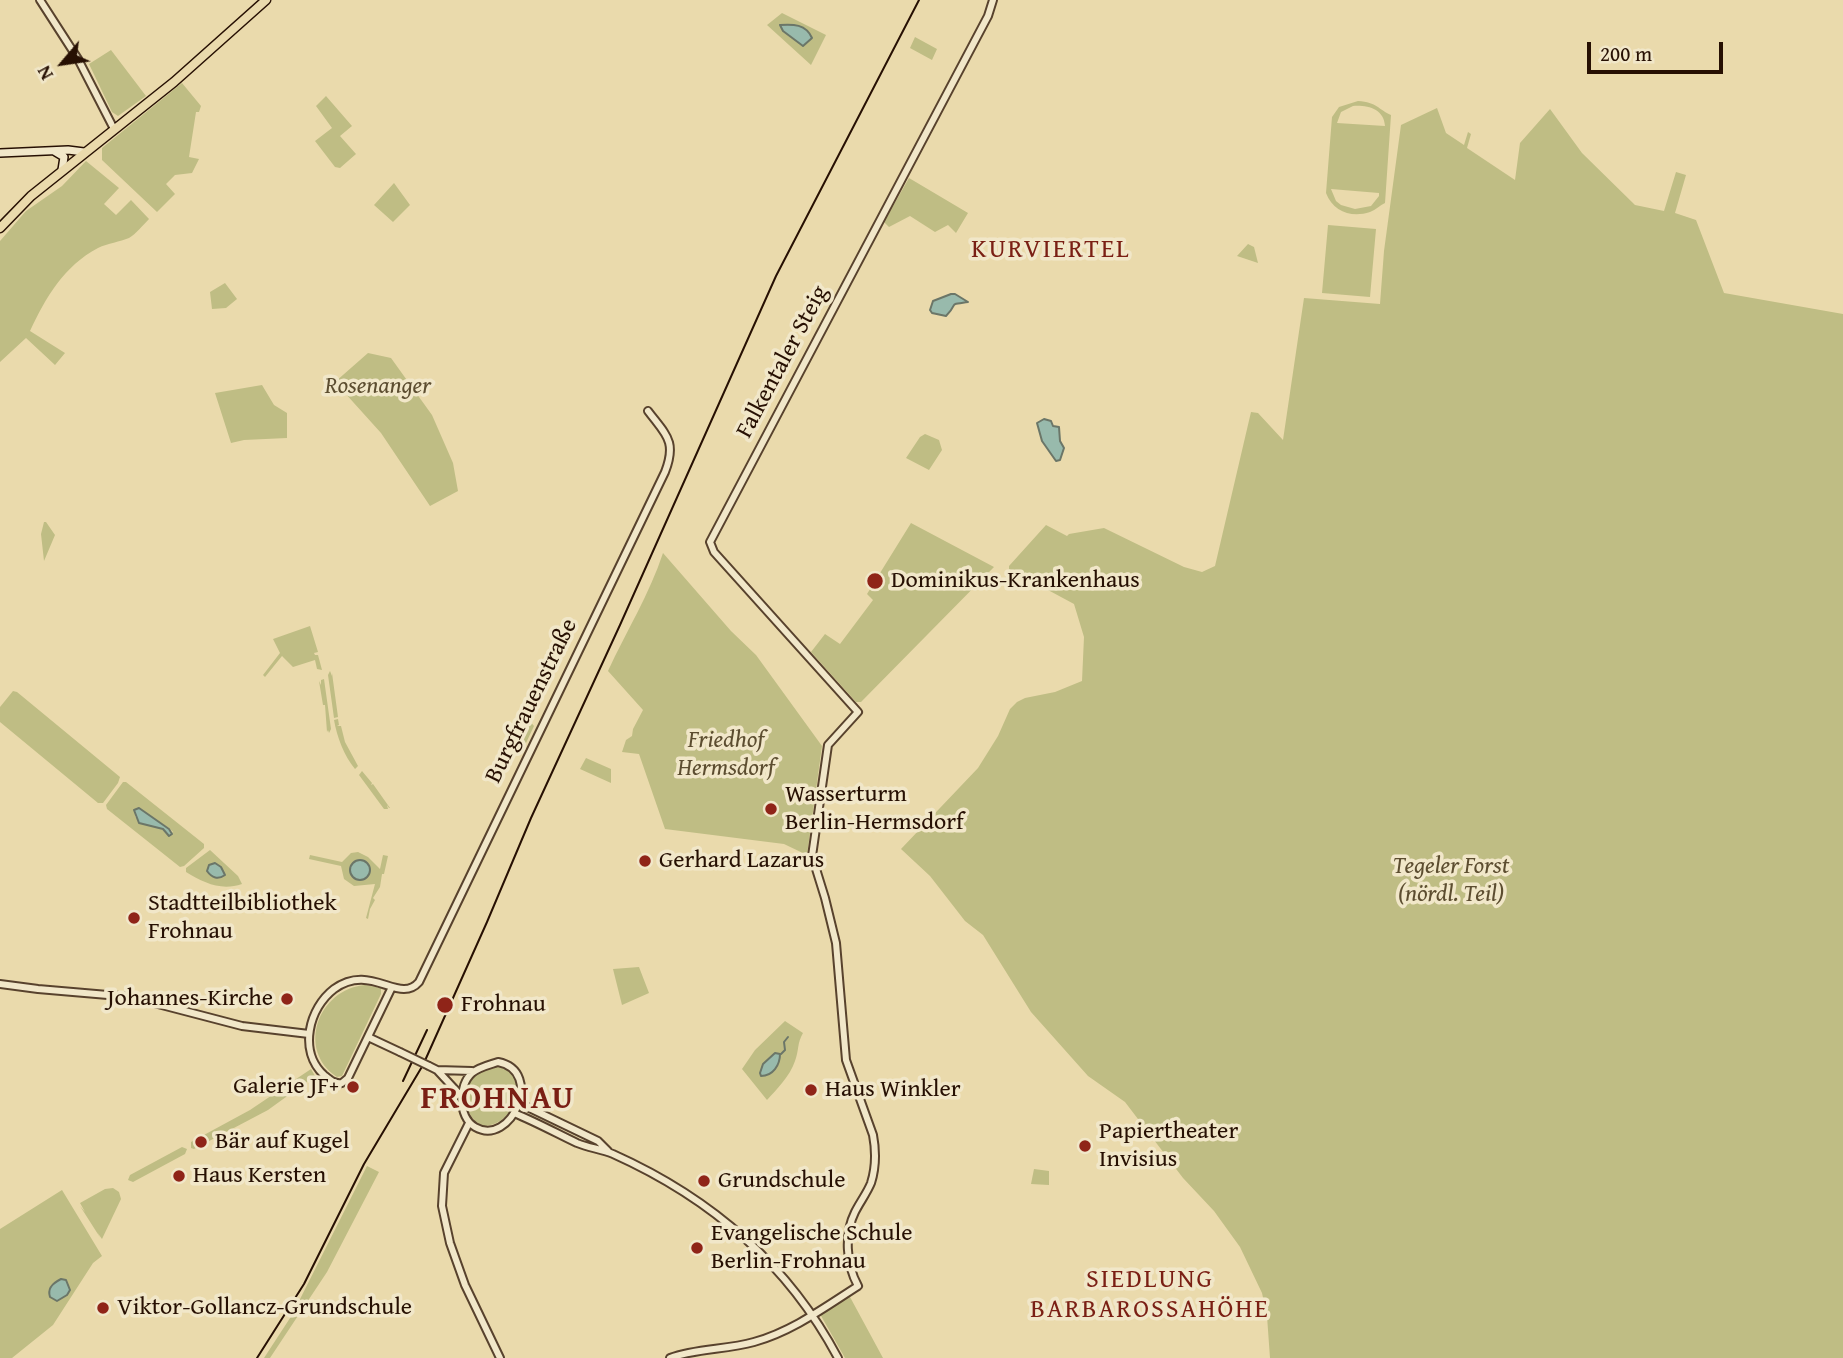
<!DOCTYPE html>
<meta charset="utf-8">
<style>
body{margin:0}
#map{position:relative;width:1843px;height:1358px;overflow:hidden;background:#eadaac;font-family:"Gentium Book Plus",serif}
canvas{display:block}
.north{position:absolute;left:28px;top:28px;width:70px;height:70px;-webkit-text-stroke:5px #f1e7c9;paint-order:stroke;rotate:241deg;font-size:19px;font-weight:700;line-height:28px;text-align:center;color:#271003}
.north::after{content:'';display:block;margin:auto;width:24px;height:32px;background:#271003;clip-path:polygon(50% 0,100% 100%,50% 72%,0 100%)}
.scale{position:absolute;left:1587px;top:42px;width:136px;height:32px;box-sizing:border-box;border:4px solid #271003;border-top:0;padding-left:9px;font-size:21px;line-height:24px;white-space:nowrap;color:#271003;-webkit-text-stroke:5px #f1e7c9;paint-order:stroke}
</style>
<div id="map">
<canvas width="1843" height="1358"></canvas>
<div class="north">N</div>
<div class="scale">200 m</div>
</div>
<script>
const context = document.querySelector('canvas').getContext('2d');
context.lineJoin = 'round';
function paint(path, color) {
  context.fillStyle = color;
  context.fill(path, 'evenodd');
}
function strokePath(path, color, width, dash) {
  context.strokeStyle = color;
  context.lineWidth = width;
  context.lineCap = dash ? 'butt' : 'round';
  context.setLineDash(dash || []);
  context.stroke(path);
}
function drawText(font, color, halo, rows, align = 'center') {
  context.font = font + ' "Gentium Book Plus",serif';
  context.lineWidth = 7;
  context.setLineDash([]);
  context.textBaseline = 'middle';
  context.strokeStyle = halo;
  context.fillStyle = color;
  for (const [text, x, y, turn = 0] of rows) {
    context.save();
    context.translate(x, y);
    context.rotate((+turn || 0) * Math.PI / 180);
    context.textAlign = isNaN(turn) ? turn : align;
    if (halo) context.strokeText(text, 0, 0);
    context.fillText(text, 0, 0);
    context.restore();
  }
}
paint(new Path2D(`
 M782,13l44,22 -15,30 -44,-40z
 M915,37l22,12 -5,11 -22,-12z
 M111,50l35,46 -28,20 -6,-4 -23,-48z
 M182,83l19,23 -2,6h-3l-7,45 10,2 -7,14 -17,2 -9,9 9,10 -18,18 -55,-52v-12z
 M326,96l26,30 -12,10 16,18 -16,14 -5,-1 -20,-26 17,-13 -16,-22z
 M1358,101c19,1 21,9 33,14l-6,88c-5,2 -9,7 -15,9 -18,6 -37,0 -44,-19l6,-76 7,-10zM1353,106c15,-1 31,3 32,20l-48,-3 4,-11zM1331,189l48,4v3l-8,10 -16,3 -14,-4 -5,-4z
 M1437,108l9,25 18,12 4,-13 3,2 -4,14 48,32 5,-37 30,-34 32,44 53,52 29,6 12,-39 10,3 -11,38 21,7 28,73 119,21v1044h-573l-3,-42 -5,-23 -22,-46 -26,-36 -31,-33 -58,-76 -37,-26 -57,-64 -48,-77 -18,-14 -35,-45 -29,-27 77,-81 20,-32 12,-27 7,-7 8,-4 30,-6 27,-11 2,-44 -10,-33 -65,-35v-3l37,-41 21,11 2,-2 35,-6 80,39 18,5 13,-6 36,-154 7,1 25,27 21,-142 76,6 4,-53 17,-126z
 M86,161l33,27 -15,16 12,11 15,-15 18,19c-6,6 -13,15 -20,19 -9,4 -21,5 -31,10 -34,18 -52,49 -68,83l35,22 -10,12 -29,-27 -26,24v-121l26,-30 36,-25z
 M909,178l59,35 -12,20 -8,-8 -13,7 -25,-16 -21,11 -5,-5z
 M394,183l16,22 -17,17 -19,-17z
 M1328,225l48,4 -6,68 -48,-4z
 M1248,244l6,3 4,16 -21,-7z
 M225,283l12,16 -11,9 -14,1 -2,-17z
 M368,353l23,5 41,57 21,48 5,28 -28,15 -49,-73 -46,-51z
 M262,385l12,20 13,8v25l-43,2 -13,3 -16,-50z
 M925,434l14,6 3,10 -13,20 -23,-12 14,-21z
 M44,522h2l9,13 -11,26 -3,-27z
 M911,523l83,44 -133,135h-5l-45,-50 14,-18 15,10 33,-44 -6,-6z
 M663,553l68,78 25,24 66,91 -15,109 -23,-11 -119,-15 -26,-75 -17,-2 4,-12 6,-4 1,-7 10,-19 -35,-39c18,-39 42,-78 55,-118z
 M310,626l8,26 -4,1 1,2h3l4,15 -5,-1 -2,-9 -22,7 -11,-11 -17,21 -2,-2 17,-22 -7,-14z
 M330,671l2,5v-3l6,44 -4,1 -6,-43z
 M324,679l7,50 -2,4 -1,-3 -1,2 -2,-27h-2l-4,-24 2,4v-5z
 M13,691l4,1 103,85 -2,6 -15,20h-5l-98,-81v-15z
 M523,713l11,13 -8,17 -14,-6z
 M338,719l1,6 -2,1h4l4,16 13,24 -3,3c-11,-13 -18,-32 -21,-49z
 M586,758l25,11v14l-31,-14z
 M362,771l10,12 -1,2 2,-1 17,24h-1l-2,-3 1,4h-4l-25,-34z
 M123,782h3l78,62v4l-20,18 -4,1 -73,-58 -1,-4zM139,809l30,19 4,4 -6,2c-9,-12 -23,-5 -32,-18z
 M210,850l28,26 4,8c-21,7 -38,-1 -56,-12v-4z
 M358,852l10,5 12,12 3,-14 5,1 -4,18h-2l-2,13 -7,11 2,2 -5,9 -2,10 -2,-1 9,-34 -21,2 -10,-7 -3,-13 -32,-7 1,-4 32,7 9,-9z
 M639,967l10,26 -27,12 -9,-36z
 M365,985l16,3v6l-39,82 -5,1c-41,-27 -19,-88 28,-92z
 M785,1021l18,12c-6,10 -4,18 -8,28 -5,15 -18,28 -28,39l-25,-31 13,-19zM770,1057l10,4 -9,12h-11z
 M494,1067c35,-3 28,57 -10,59 -19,-6 -24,-35 -11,-48 6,-6 14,-8 21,-11z
 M311,1069l4,7 -47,34 -74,39 -3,-1v-6l59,-32z
 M182,1147l5,2 -2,5 -52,28 -5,-2 2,-5z
 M367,1166l12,6 -52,100 -57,86h-6l28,-43z
 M1034,1169l15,2v14l-18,-1z
 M113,1188l6,4 2,7 -19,40 -5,-7 4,7 -21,-33 5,6 -5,-9 25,-14z
 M62,1190l40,66 -9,7 -40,62 -41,33h-12v-129z
 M846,1297h4l33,61h-38l-25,-44z`), '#bfbd84');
const water = new Path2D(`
 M780,25c13,-1 26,-1 32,13l-9,8 -20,-15z
 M951,294h4l13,8c-22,3 -8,0 -22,14l-14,-3 -2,-3 3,-9z
 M1044,419l7,2 2,5 6,1 1,14 4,7 -4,12 -4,1 -14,-20 -5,-18z
 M139,808l30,21 3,5 -3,2 -6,-7 -24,-6 -5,-13z
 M350 870a10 10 0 1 1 20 0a10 10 0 1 1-20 0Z
 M215,863l6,4 4,8c-7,5 -13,3 -18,-4l2,-6z
 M775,1053l5,1c0,11 -7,22 -19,22l-1,-3 3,-9z
 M61,1279l5,1 4,10 -3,5 -10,6 -7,-4c-3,-9 3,-14 11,-18z`);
paint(water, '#98baac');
strokePath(water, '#6b7668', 2);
strokePath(new Path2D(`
 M781,1054l4,-4 -1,-8 4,-5`), '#6b7668', 2);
const tertiary = new Path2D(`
 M40,0l38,59 36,70
 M0,984l38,5 93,8 111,29 67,8
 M392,987l-44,91 -6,5c-8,1 -12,-3 -18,-8 -26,-24 -15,-67 10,-86 37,-27 65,16 85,-7l246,-510c12,-31 1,-37 -17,-61
 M368,1037l32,15
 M498,1062c47,9 13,86 -23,65 -17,-10 -17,-42 -3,-54 7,-6 17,-8 26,-11z
 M429,1066l8,4 25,27
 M437,1070l35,1
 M519,1103l79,38 10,10
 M514,1113c22,9 42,20 63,30 12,5 24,6 36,11 96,43 175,110 225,204
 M469,1123l-25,50 -2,33 8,37 15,42 35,73
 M670,1358c27,-10 56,-8 84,-16 39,-11 71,-35 104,-56 -12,-22 -14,-52 -3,-74 5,-10 12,-19 16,-29 5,-16 5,-32 2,-48l-27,-75 -10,-117 -11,-45 -13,-42 16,-111 30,-33 -144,-160 -4,-10 278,-526 5,-16`);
const secondary = new Path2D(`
 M54,151l10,6 -2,13
 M0,153l68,-3 16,2`);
const primary = new Path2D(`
 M0,228l31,-32 143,-114 92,-82`);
strokePath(tertiary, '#58422d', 10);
strokePath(secondary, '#271003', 10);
strokePath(primary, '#271003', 11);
strokePath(tertiary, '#f1e7c9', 6);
strokePath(secondary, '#f1e7c9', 7);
strokePath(primary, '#eadaac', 8);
strokePath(new Path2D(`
 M403,1081l24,-51
 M257,1358l47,-74 60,-120 59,-99 64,-143 44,-104 89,-193 156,-349 143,-276`), '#271003', 2);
const tertiaryBridge = new Path2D(`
 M400,1052l29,14`);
strokePath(tertiaryBridge, '#58422d', 10, []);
strokePath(tertiaryBridge, '#f1e7c9', 6);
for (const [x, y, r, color] of [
 [875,581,9,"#8f2418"],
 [771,809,7,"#8f2418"],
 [645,861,7,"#8f2418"],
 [134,918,7,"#8f2418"],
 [287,999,7,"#8f2418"],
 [445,1005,9,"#8f2418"],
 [353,1087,7,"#8f2418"],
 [811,1090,7,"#8f2418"],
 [201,1142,7,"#8f2418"],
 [1085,1146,7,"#8f2418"],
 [179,1176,7,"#8f2418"],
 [704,1181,7,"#8f2418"],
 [697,1248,7,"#8f2418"],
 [103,1308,7,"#8f2418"]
]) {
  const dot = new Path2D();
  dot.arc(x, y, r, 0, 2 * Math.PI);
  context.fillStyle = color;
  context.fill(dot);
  strokePath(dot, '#f1e7c9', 2.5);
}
drawText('24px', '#271003', '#f1e7c9', [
 ["Falkentaler Steig",783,362,-62],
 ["Burgfrauenstraße",532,701,-64]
]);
drawText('italic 24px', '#5c4d30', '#f1e7c9', [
 ["Rosenanger",378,387],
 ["Friedhof",726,741],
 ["Hermsdorf",726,769],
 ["Tegeler Forst",1451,867],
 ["(nördl. Teil)",1451,895]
]);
drawText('24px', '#271003', '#f1e7c9', [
 ["Dominikus-Krankenhaus",891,581],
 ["Wasserturm",785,795],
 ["Berlin-Hermsdorf",785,823],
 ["Gerhard Lazarus",659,861],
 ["Stadtteilbibliothek",148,904],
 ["Frohnau",148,932],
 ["Johannes-Kirche",273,999,"right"],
 ["Frohnau",461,1005],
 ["Galerie JF+",339,1087,"right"],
 ["Haus Winkler",825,1090],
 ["Papiertheater",1099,1132],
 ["Invisius",1099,1160],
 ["Bär auf Kugel",215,1142],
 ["Haus Kersten",193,1176],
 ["Grundschule",718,1181],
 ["Evangelische Schule",711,1234],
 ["Berlin-Frohnau",711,1262],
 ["Viktor-Gollancz-Grundschule",117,1308]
], 'left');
context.letterSpacing = '2px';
drawText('26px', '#7a1f14', '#f1e7c9', [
 ["KURVIERTEL",1051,250],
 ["SIEDLUNG",1150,1280],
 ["BARBAROSSAHÖHE",1150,1310]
]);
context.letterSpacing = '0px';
context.letterSpacing = '2px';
drawText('bold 32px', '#7a1f14', '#f1e7c9', [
 ["FROHNAU",498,1100]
]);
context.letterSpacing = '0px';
</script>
